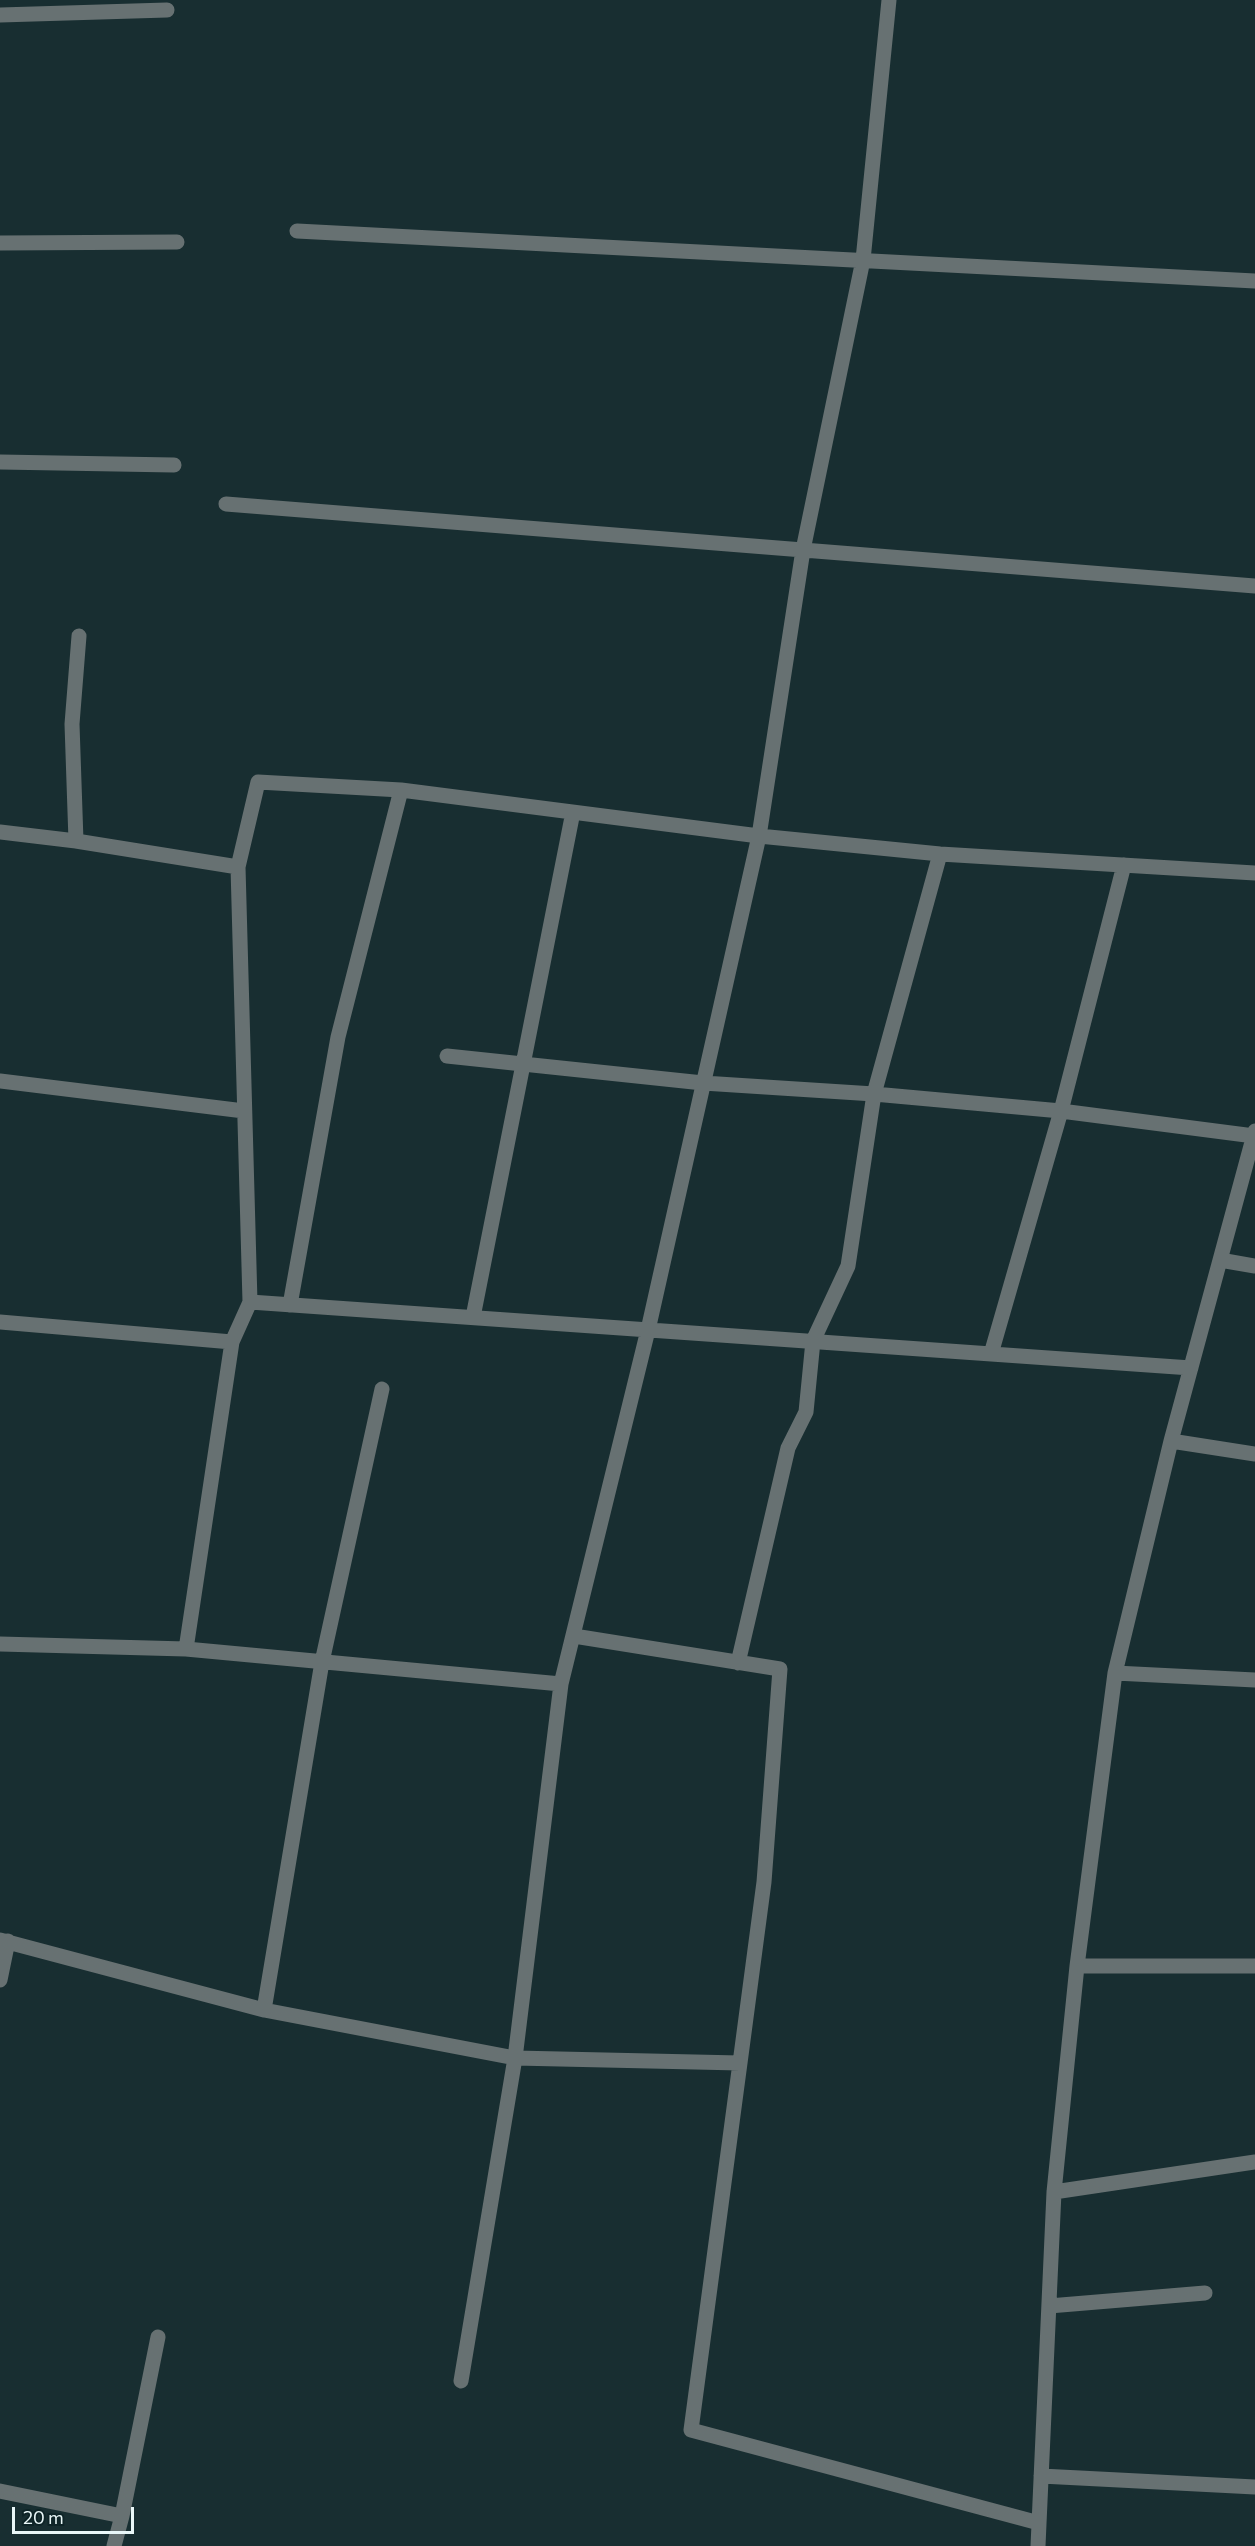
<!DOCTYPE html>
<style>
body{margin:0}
#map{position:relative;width:1255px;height:2546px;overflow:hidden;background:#182e31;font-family:Commissioner,sans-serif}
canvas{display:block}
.scale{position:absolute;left:12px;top:2507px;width:122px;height:27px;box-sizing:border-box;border:3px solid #e9f7f8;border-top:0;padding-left:8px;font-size:18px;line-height:21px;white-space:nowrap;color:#e9f7f8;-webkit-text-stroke:4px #0e2427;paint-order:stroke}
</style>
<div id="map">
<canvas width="1255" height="2546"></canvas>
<div class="scale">20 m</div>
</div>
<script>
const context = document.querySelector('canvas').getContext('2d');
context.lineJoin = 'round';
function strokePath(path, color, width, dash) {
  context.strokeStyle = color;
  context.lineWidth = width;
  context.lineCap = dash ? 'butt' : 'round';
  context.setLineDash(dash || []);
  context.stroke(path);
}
strokePath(new Path2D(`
 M889,0l-26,260 -60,290 -44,286 -111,494 -87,354 -46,374 225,5 -49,367 348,93
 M0,15l167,-5
 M297,231l958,50
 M0,243l177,-1
 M0,462l174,3
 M226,504l1029,82
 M0,832l76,9 162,26 20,-85 143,8 358,46 181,18 315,19
 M76,841l-4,-117 7,-88
 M238,867l12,435
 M447,1056l256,27 171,11 187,17 193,25
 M0,1081l244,30
 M1220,1260l35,6
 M290,1305l48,-268 63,-247
 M473,1317l100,-505
 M0,1322l232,20 18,-40 941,66
 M991,1354l70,-243 63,-246
 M1171,1441l84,13
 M574,1636l206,33 -16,213 -24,181
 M0,1644l186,5 46,-307
 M186,1649l375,35
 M738,1663l50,-215 18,-36 7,-71 35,-75 26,-172 66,-240
 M1115,1673l140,7
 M0,1940l264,70 251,48 -54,323
 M1077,1966h178
 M0,1980l8,-39
 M264,2010l58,-348 60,-273
 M1054,2192l201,-30
 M1049,2306l156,-13
 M1041,2476l214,11
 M0,2491l122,25
 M114,2546l8,-30 36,-179
 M1038,2546l16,-354 23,-226 38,-293 56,-232 84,-310`), '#677172', 15);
</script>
